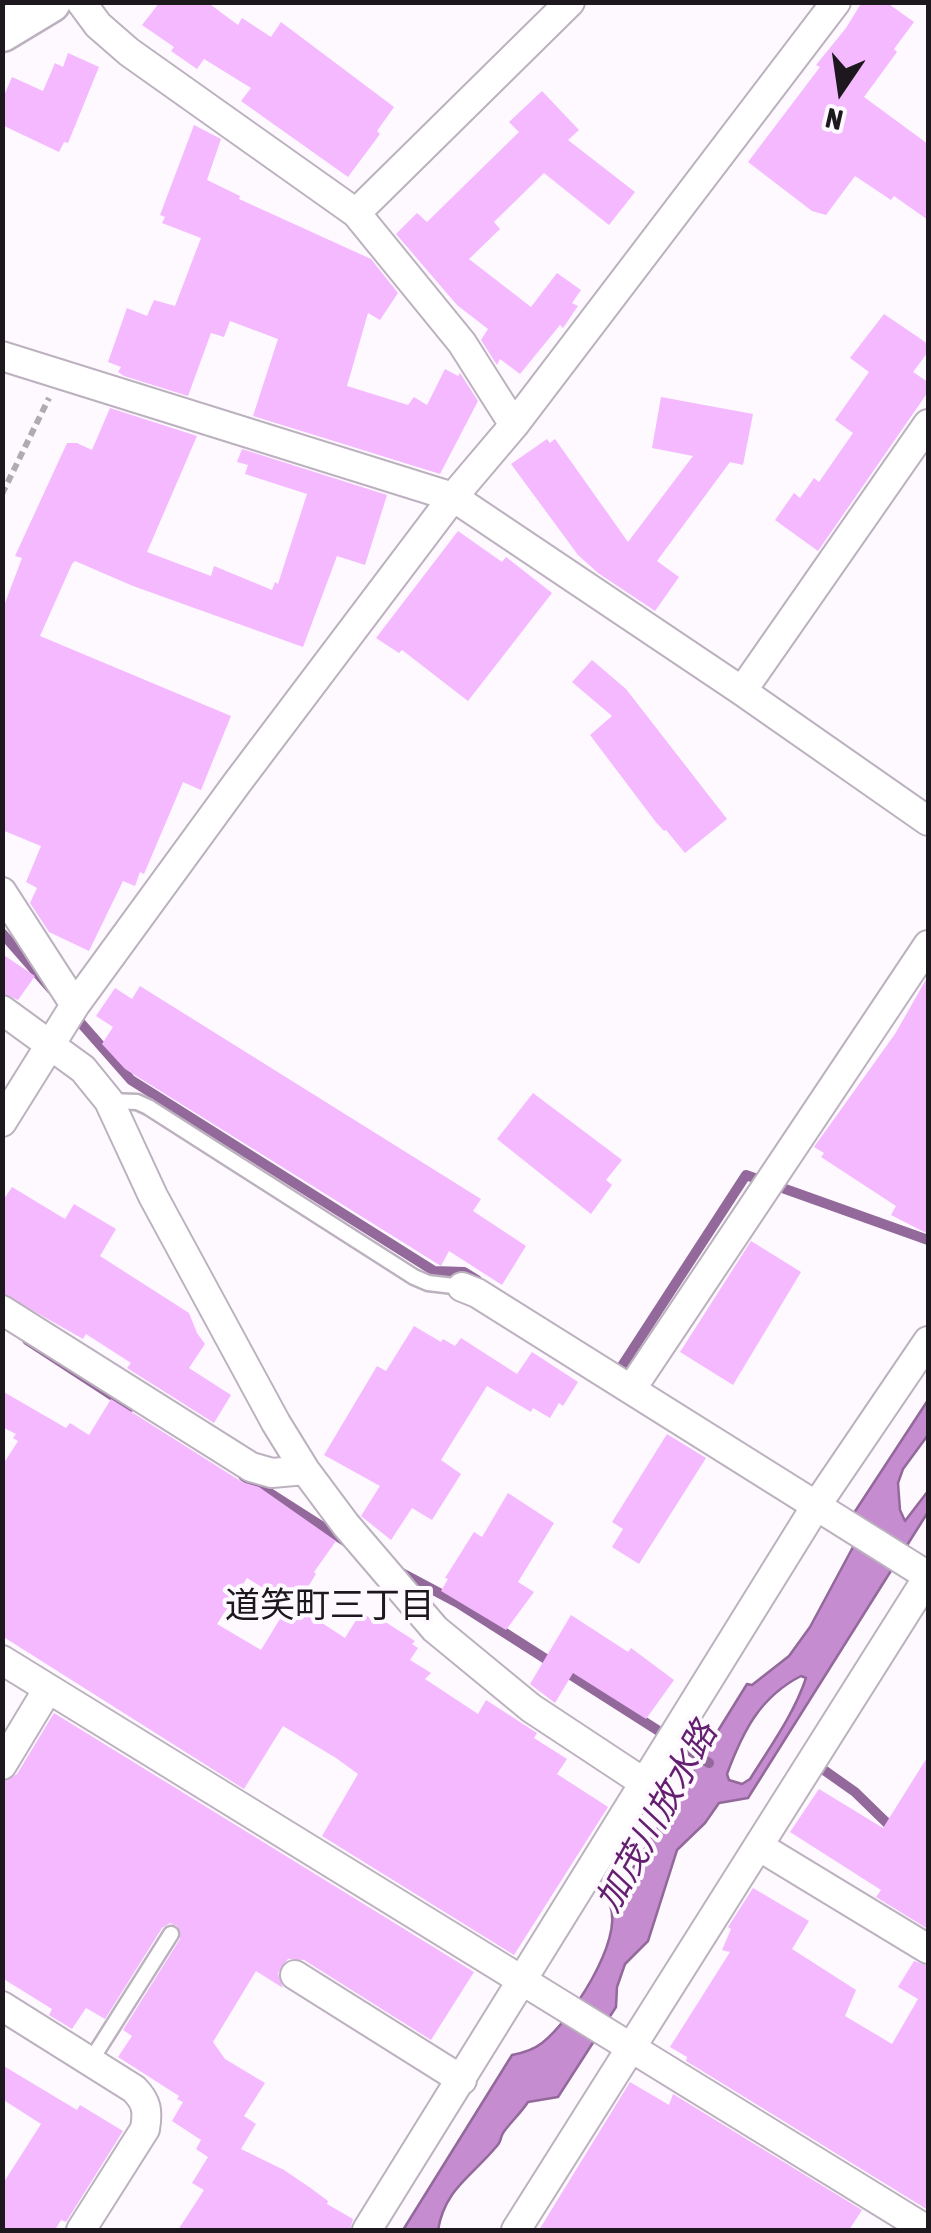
<!DOCTYPE html>
<meta charset="utf-8">
<style>
body{margin:0}
#map{position:relative;width:931px;height:2233px;overflow:hidden;background:#fef9ff;font-family:"Asap Condensed",sans-serif}
canvas{display:block}
.frame{position:absolute;inset:0;border:5px solid #1c181d;pointer-events:none}
.north{position:absolute;left:791px;top:40px;width:100px;height:100px;-webkit-text-stroke:8px #fef9ff;paint-order:stroke;rotate:193deg;font-size:28px;font-weight:700;line-height:40px;text-align:center;color:#1c181d}
.north::after{content:'';display:block;margin:auto;width:35px;height:45px;background:#1c181d;clip-path:polygon(50% 0,100% 100%,50% 72%,0 100%)}
</style>
<div id="map">
<canvas width="931" height="2233"></canvas>
<div class="frame"></div>
<div class="north">N</div>
</div>
<script>
const context = document.querySelector('canvas').getContext('2d');
context.lineJoin = 'round';
function paint(path, color) {
  context.fillStyle = color;
  context.fill(path, 'evenodd');
}
function strokePath(path, color, width, dash) {
  context.strokeStyle = color;
  context.lineWidth = width;
  context.lineCap = dash ? 'butt' : 'round';
  context.setLineDash(dash || []);
  context.stroke(path);
}
function drawText(font, color, halo, rows, align = 'center') {
  context.font = font + ' "Asap Condensed","Noto Sans JP",sans-serif';
  context.lineWidth = 8;
  context.setLineDash([]);
  context.textBaseline = 'middle';
  context.strokeStyle = halo;
  context.fillStyle = color;
  for (const [text, x, y, turn = 0] of rows) {
    context.save();
    context.translate(x, y);
    context.rotate((+turn || 0) * Math.PI / 180);
    context.textAlign = isNaN(turn) ? turn : align;
    if (halo) context.strokeText(text, 0, 0);
    context.fillText(text, 0, 0);
    context.restore();
  }
}
const water = new Path2D(`
 M928,1400v35l-25,34 -5,14 2,27 5,11 23,-30v21l-180,286 -29,5 -14,20 -28,27 -29,91 -23,23 -8,23 -1,20 -58,90 -30,5c-7,11 -20,23 -25,31 -4,8 -1,8 -7,14 -25,30 -51,42 -58,83h-35l109,-175c11,-2 21,-5 30,-12 28,-22 82,-102 68,-138l137,-221 5,1 37,-29 21,-29 43,-80 -1,-31zM801,1676l5,2c-12,36 -36,69 -56,101l-8,5 -13,-4 -2,-6c16,-43 33,-77 74,-98z`);
paint(water, '#c58ccf');
strokePath(water, '#92699a', 2.5);
strokePath(new Path2D(`
 M2,933l49,56
 M72,1013l59,67 303,191 30,1 13,8
 M27,1340l103,67
 M620,1369l126,-194 182,65
 M243,1476l108,69
 M396,1570l62,33 251,160
 M821,1768l34,24 38,37`), '#92699a', 10);
paint(new Path2D(`
 M160,2h47l31,23 4,-7 29,19 10,-15 113,85 -17,24 3,3 -32,43 -107,-76 10,-13 -47,-29 -7,10 -26,-18 3,-4 -32,-22z
 M862,2h24l28,20 -20,27 3,3 -33,45 64,47v76l-34,-24 -3,4 -36,-24 -29,39 -14,-4 -64,-49 72,-95 -4,-2 30,-37z
 M68,53l31,14 -31,76 -4,-1 -5,10 -57,-27v-25l10,-23 31,14 12,-28 8,4z
 M542,91l37,39 -11,10 67,52 -26,33 -65,-52 -50,49 6,7 -31,30 62,48 26,-34 24,17 -9,13 6,3 -15,22 -3,-3 -40,49 -20,-15 -3,6 -16,-25 7,-11 -31,-24 -61,-71 21,-21 10,9 92,-90 -10,-10z
 M194,125l27,14 -14,41 33,16 -1,3 132,60 27,34 -18,27 -12,-7 -21,73 61,19 6,-8 13,8 18,-36 13,7 2,-3 18,28 -38,73 -187,-58 25,-77 -48,-18 -6,16 -13,-4 -23,63 -64,-20 -6,-4 3,-5 -13,-5 19,-54 20,8 7,-16 21,6 26,-68 -39,-15 3,-6 -5,-2z
 M884,314l44,30v8l-15,20 15,10v10l-110,159 -43,-31 19,-27 6,5 14,-20 5,4 34,-49 -18,-13 34,-48 -19,-14z
 M661,397l92,17 -10,51 -13,-3 -73,99 22,16 -24,34 -57,-38 -20,-18 -67,-91 36,-25 3,4 5,-4 73,103 65,-86 -41,-8z
 M110,408l87,28 -50,116 64,24 3,-10 58,24 3,-8 3,2 29,-90 -62,-20 3,-9 -11,-3 5,-13 145,46 -22,70 -28,-9 -34,91 -170,-61 -58,-25 -3,3 -32,72 191,80 -30,74 -18,-8 -39,92 -4,-2 -5,14 -12,-5 -34,70 -40,-19 -19,-29 7,-15 -11,-6 15,-36 -39,-16v-219l20,-53 -7,-2 52,-113h10l15,7z
 M458,531l44,31 4,-5 46,36 -84,108 -66,-51 -3,3 -23,-15z
 M592,660l34,29 101,130 -42,34 -19,-23 -2,1 -9,-10 -65,-86 22,-19 -40,-34z
 M2,954l33,22 -17,24 -16,-7z
 M928,976v258l-37,-19 5,-9 -75,-49 3,-4 -10,-6 81,-113z
 M140,986l341,213 -8,12 53,35 -24,39 -53,-34 -8,15 -316,-197 -23,-25 11,-17 -17,-11 19,-28 17,11z
 M533,1093l89,67 -16,20 6,5 -21,29 -94,-75z
 M12,1187l53,32 9,-15 42,25 -16,27 89,57 8,20 8,11 -16,24 42,27 -17,28 -87,-55 4,-5 -45,-29 -3,5 -81,-46v-91z
 M751,1241l50,31 -68,113 -53,-33z
 M414,1326l27,16 2,-3 12,7 6,-8 56,36 15,-22 46,30 -15,24 -4,-3 -9,15 -17,-10 -2,4 -44,-26 -46,74 20,14 -29,46 -20,-12 -21,32 -30,-24 19,-30 -56,-31 53,-89 9,5z
 M2,1391l64,37 4,-5 19,12 22,-36 131,83 17,5 77,54 -22,31 2,2 -20,32 49,32 16,-26 15,10 3,-4 36,23 -3,3 6,4 -8,12 21,13 -6,6 53,35 8,-14 51,33 -3,5 33,21 -10,15 51,33 -94,148 -192,-119 36,-62 -22,-16 -53,-32 -39,63 -242,-153v-170l16,-25 -5,-3 3,-4 -14,-7zM247,1578l42,26 -28,46 -44,-26z
 M667,1434l39,24 -67,106 -27,-17 11,-18 -11,-7z
 M508,1493l46,30 -36,59 16,10 -28,38 -65,-39 7,-12 -3,-1 29,-46 8,5z
 M571,1615l57,37 3,-4 43,32 -28,39 -73,-46 -18,30 -25,-19z
 M54,1713l420,259 -43,68 -127,-80 -16,-1 -10,14 5,15 -27,-17 -43,71 12,17 40,24 -21,33 12,8 -15,25 43,21 28,19 16,12 -1,3 26,15 -3,11h-172l26,-40 -12,-7 16,-26 -12,-8 5,-9 -29,-19 11,-19 -6,-3 2,-3 -61,-39 14,-21 -9,-6 57,-91 -3,-13 -7,-3 -8,5 -57,91 -19,-11 -14,21 -23,-14 3,-6 -50,-31v-196l15,-8z
 M928,1756v173l-52,-32 5,-7 -91,-58 29,-43 64,39z
 M753,1888l56,33 -17,28 64,41 -11,26 47,28 26,-45 -20,-12 16,-26 14,5v244l-242,-149 1,-4 -17,-10 60,-95 -8,-2 9,-21 -3,-2z
 M2,2065l75,45 3,-5 43,26 -57,91 -5,-2 -6,10h-53v-45l39,-61 -39,-25z
 M630,2082l39,23 4,-11 189,116 -13,20h-310z`), '#f4b9ff');
const service = new Path2D(`
 M109,1101l28,1 11,5 266,170 14,6 34,4
 M90,2062l81,-128`);
const minor = new Path2D(`
 M81,2l17,23 31,27 227,161 106,130 52,82
 M356,213l214,-211
 M2,356l451,141 289,194 186,130
 M742,691l186,-267
 M2,892l73,113
 M2,1010l81,59 26,32 44,95 123,227 29,47 41,55 89,104 96,79 112,74
 M2,1122l73,-117 162,-222 216,-286 61,-72 322,-423
 M462,1287l15,6 451,283
 M2,1310l249,157 21,6 33,-3
 M632,1388l296,-443
 M2,1660l925,570
 M2,1765l46,-76
 M760,1847l168,102
 M295,1975l167,105
 M2,2006l132,83c13,13 14,22 11,40l-64,101
 M367,2230l449,-724 112,-165
 M516,2230l412,-653`);
const secondary = new Path2D(`
 M2,31l48,-29`);
strokePath(service, '#bcb1be', 19);
strokePath(minor, '#bcb1be', 32);
strokePath(secondary, '#bcb1be', 45);
strokePath(new Path2D(`
 M2,494l47,-96`), '#b0abb1', 6, [8, 5]);
strokePath(service, '#fff', 14);
strokePath(minor, '#fff', 28);
strokePath(secondary, '#fff', 40);
drawText('35px', '#1c181d', '#fef9ff', [
 ["道笑町三丁目",330,1606]
]);
drawText('italic 35px', '#641f70', '#fef9ff', [
 ["加茂川放水路",657,1817,-61]
]);
</script>
